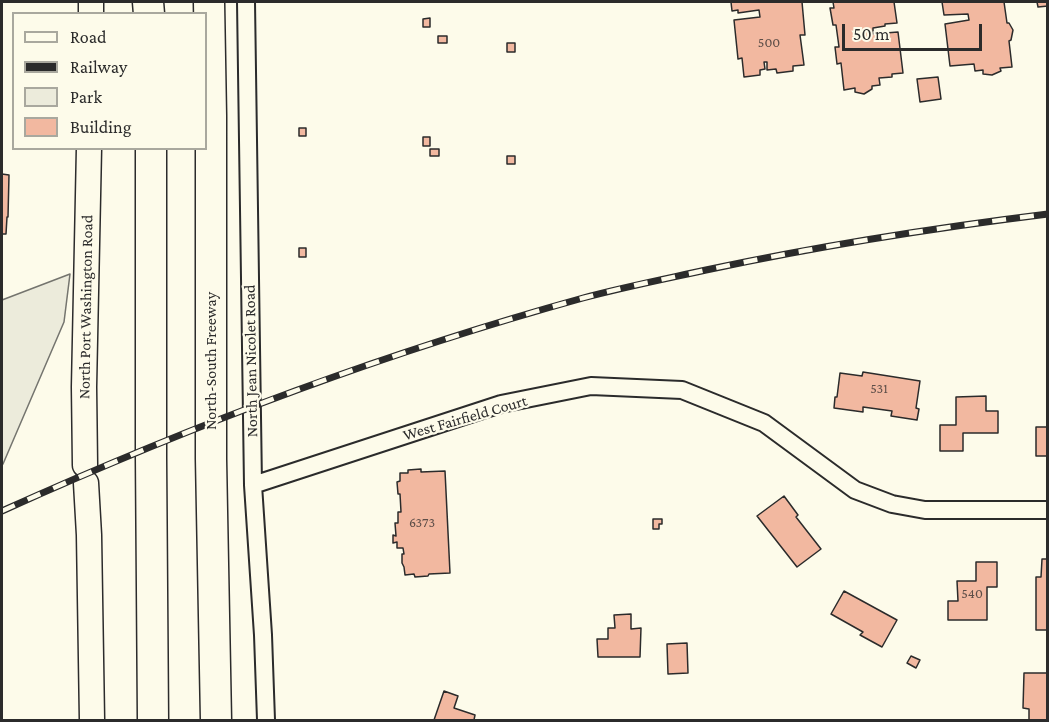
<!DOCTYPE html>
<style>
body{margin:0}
#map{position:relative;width:1049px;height:722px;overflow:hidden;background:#fdfbea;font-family:"Crimson Pro",serif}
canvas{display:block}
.frame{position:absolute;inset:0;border:3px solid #2b2b2b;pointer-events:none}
.legend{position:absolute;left:12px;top:12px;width:195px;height:138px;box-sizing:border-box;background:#fdfbea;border:2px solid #a9a89e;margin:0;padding:8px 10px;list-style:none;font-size:18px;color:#2b2b2b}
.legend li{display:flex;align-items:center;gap:12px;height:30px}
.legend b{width:30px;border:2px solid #a9a89e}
.scale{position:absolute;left:842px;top:24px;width:140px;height:27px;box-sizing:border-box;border:3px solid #2b2b2b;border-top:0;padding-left:8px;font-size:18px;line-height:21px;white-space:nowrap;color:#2b2b2b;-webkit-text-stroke:4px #fdfbea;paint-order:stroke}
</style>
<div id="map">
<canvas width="1049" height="722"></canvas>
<div class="frame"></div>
<ul class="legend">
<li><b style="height:8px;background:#fdfbea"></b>Road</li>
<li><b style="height:8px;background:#2b2b2b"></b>Railway</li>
<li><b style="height:16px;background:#ecebdb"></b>Park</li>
<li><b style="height:16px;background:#f2b8a0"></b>Building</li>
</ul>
<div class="scale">50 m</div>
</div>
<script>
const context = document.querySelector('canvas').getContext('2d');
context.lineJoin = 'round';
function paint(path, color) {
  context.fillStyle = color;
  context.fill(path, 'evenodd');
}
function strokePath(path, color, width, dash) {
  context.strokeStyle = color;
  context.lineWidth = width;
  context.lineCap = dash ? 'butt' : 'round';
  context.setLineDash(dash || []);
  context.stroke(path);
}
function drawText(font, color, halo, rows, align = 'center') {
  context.font = font + ' "Crimson Pro",serif';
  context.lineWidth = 4.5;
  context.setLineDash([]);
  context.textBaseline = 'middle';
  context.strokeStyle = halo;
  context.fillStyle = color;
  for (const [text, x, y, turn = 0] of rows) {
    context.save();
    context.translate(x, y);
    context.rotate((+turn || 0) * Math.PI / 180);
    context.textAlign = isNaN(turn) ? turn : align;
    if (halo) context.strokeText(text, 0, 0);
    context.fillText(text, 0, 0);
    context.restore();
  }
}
const green = new Path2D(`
 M70,274l-6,48 -61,142 -1,1v-165z`);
paint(green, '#ecebdb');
strokePath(green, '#74746e', 1.5);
const building = new Path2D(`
 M731,2h71l3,33h-5l4,30 -11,1v5l-16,2 -1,-4 -9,1v-8h-3l1,7 -5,1v5l-16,2 -2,-19 -4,1 -4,-39 26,-3 -1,-7 -21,3v-3l-6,1z
 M833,2h61l3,21 -12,1v2l-12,2v6l25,-2 5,41 -11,1v3l-13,1 1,7 -8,1v3l-8,5 -9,-2v-4l-11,2 -3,-27 -4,1 -2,-17h4l-3,-22h-3l-3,-17h4z
 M942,2h64h-2l3,21h2l4,7 -2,10 -2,1 3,26 -12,1 1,3 -9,4 -9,-1v-4l-8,1 -1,-7 -24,2 -5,-42 24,-4 -1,-6 -24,1z
 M1037,2h11v4l-10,1z
 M430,18v9h-7v-8z
 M438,36h9v7h-9z
 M507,43h8v9h-8z
 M938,77l3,22 -21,3 -3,-23z
 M299,128h7v8h-7z
 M423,137h7v9h-7z
 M430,149h9v7h-9z
 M507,156h8v8h-8z
 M2,174l7,1 -1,42h-1l-1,17h-4z
 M299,248h7v9h-7z
 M863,372l57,9 -4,27 3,1 -2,11 -26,-4 1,-5 -29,-4v5l-29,-4 1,-11h2l3,-24 22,3z
 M986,396v15h12v22h-35v18h-23v-26h16v-28z
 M1036,427h12v29h-12z
 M421,469v3l24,-1 5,102 -21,1 -1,2 -13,1 -1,-3 -9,1 -1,-8 -2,-4v-9h2l-1,-6h-6v-6l-4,1v-8l3,1 -1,-13h3v-11h3l-1,-18h-2l-1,-12 3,-1v-8h8v-3z
 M784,496l14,19 -2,2 25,32 -24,18 -40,-51z
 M653,519h9v5h-3v5h-6z
 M1042,559h6v71h-12v-53h5z
 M976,562h21v25h-10v33h-39v-19h10l-1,-20h19z
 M844,591l53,29 -15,27 -22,-12 3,-3 -32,-18z
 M631,614v15l10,-1 -1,29h-42l-1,-18h11v-11h7l-1,-13z
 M687,643l1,30 -20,1 -1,-30z
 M911,656l9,4 -4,8 -9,-5z
 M1024,673h24v47h-19v-11l-6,-1z
 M444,691l14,5 -4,12 21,7 -1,5h-40z`);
paint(building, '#f2b8a0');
strokePath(building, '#2b2b2b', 1.5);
const street = new Path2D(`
 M246,2l7,483 10,150 3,85
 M253,485l248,-81 90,-18 91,4 82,33 91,67 37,14 33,6h123`);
const secondary = new Path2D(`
 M91,14v-12
 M85,465l-1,-78 5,-239
 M86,483l3,52 3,185`);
const highway = new Path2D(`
 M148,2l1,12
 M209,2l2,114v343l5,261
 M151,148v309l2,263`);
strokePath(street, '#2b2b2b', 20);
strokePath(secondary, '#2b2b2b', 27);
strokePath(highway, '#2b2b2b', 33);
strokePath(street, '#fdfbea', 16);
strokePath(secondary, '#fdfbea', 24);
strokePath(highway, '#fdfbea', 30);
const rail = new Path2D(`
 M2,511c188,-85 382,-158 581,-213 41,-11 82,-19 123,-28 113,-24 227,-42 342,-56`);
strokePath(rail, '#2b2b2b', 7);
strokePath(rail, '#fdfbea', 4.5, [14]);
drawText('14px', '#5d4e48', null, [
 ["500",769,43],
 ["531",879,389],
 ["6373",422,523],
 ["540",972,594]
]);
drawText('16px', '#2b2b2b', '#fdfbea', [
 ["North Port Washington Road",86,307,-89],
 ["North-South Freeway",211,361,-90],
 ["North Jean Nicolet Road",251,361,-91],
 ["West Fairfield Court",465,418,-16]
]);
</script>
